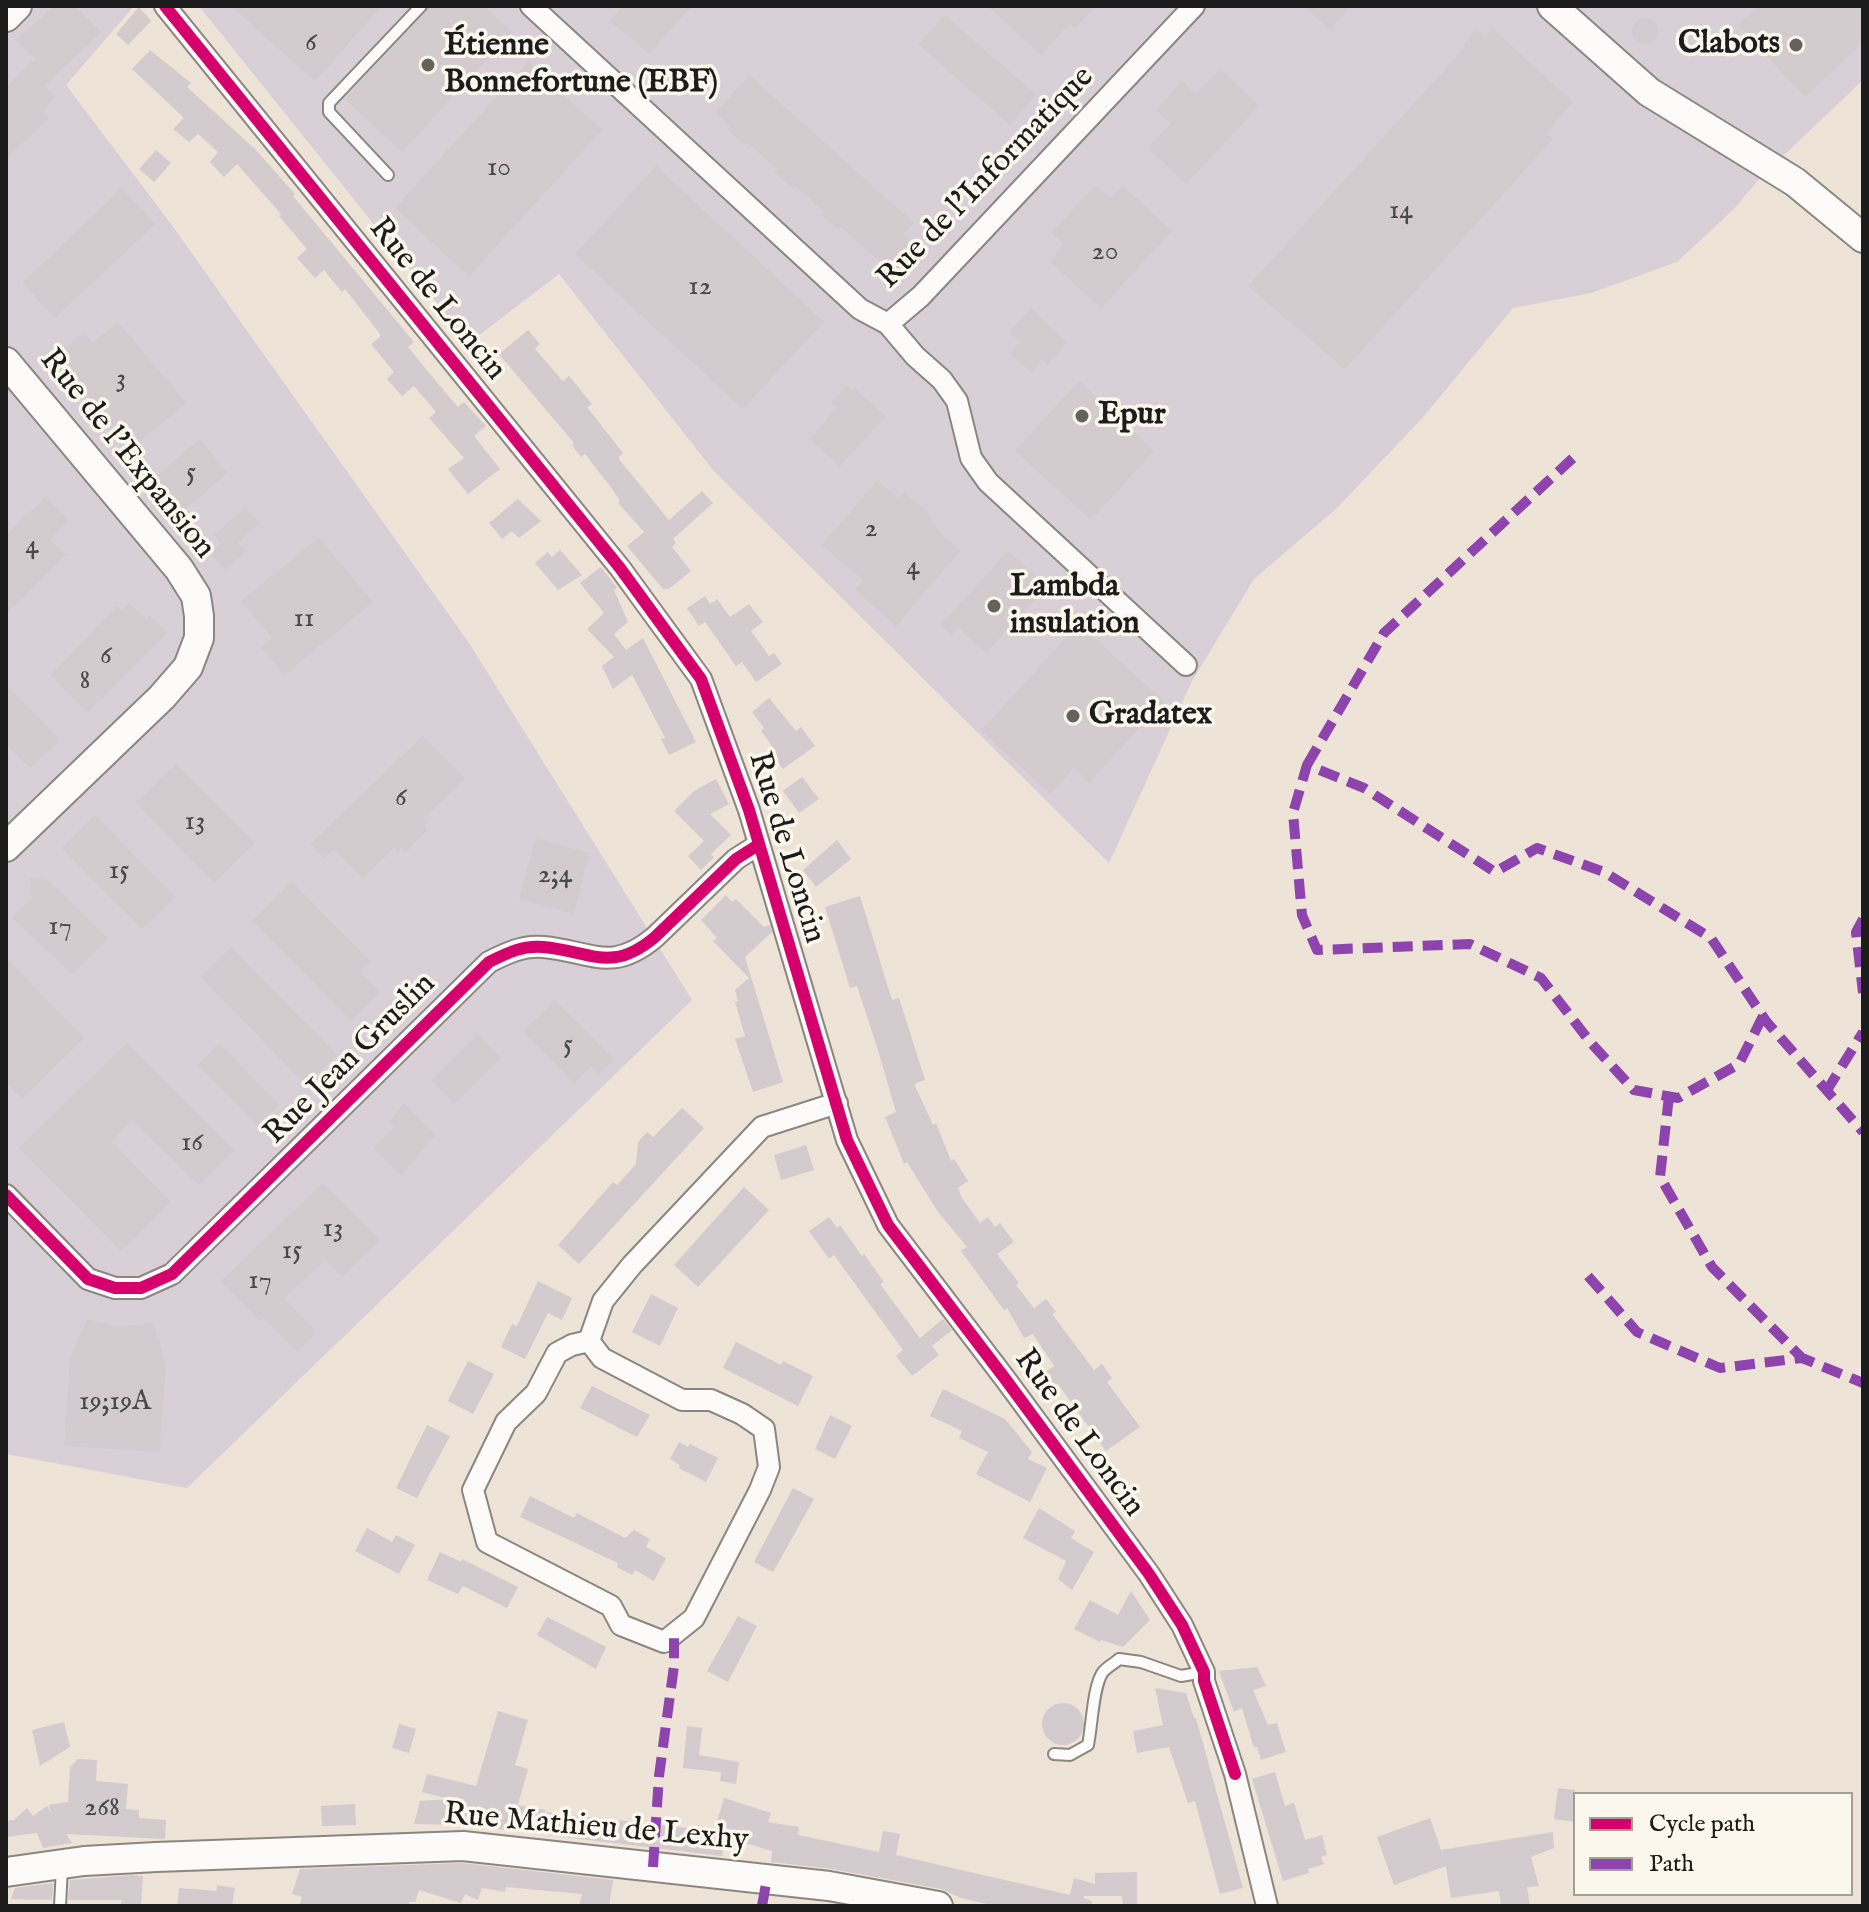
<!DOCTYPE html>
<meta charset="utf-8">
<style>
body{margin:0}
#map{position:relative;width:1869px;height:1912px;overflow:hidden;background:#ede3d7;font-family:"IM FELL English",serif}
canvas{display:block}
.frame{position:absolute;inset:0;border:8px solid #1c1c1c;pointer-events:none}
.legend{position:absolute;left:1573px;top:1792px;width:280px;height:104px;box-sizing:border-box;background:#fbf7ec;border:2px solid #a29f99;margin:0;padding:10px 14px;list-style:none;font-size:24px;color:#1c1c1c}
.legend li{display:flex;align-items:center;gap:16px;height:40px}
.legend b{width:40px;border:2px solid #a29f99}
</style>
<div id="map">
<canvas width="1869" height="1912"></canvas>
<div class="frame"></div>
<ul class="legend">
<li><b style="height:10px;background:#d6006c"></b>Cycle path</li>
<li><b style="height:10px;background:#8e44ad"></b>Path</li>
</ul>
</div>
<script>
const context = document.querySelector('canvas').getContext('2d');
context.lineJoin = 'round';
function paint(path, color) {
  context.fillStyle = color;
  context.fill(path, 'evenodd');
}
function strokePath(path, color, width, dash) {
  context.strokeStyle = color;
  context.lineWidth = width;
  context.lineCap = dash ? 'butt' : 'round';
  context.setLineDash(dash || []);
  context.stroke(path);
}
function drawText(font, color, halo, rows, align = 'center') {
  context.font = font + ' "IM FELL English",serif';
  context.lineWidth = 7;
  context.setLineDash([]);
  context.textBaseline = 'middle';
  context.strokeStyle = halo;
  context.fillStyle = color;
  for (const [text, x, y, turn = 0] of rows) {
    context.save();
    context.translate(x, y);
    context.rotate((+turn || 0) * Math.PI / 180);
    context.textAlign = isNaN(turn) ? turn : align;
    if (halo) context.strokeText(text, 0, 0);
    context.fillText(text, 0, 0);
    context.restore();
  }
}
paint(new Path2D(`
 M6,6h128l-68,79 105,139 298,419 223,357 -505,488 -181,-34z
 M199,6h1664v74l-103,98 -26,31 -57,53 -86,31 -78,15 -88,107 -89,94 -82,70 -62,102 -83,182 -396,-393 -154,-196 -90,69z`), '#d9cfd7');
paint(new Path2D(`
 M54,6h21l26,26 -56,53 10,12 -12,14 6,7 -43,41v-72l29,-28 -19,-19z
 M231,6h151l-67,75z
 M430,6h54l28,26 -110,120 -57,-53z
 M623,6h69l-43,48 -39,-33z
 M988,6h108l-21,23 -6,-5 -28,31z
 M1303,6h48l-21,24z
 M1759,6h104v36l-58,55 -67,-72z
 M139,7l12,14 -23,24 -12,-11z
 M945,15l91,80 -26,30 -92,-81z
 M1632 31a13 13 0 1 1 26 0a13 13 0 1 1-26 0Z
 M1492,28l81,74 -27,31 7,6 -208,230 -97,-83 218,-240 -2,-2 12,-15 9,8z
 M150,50l41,33 -4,4 69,63 39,44 -2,2 121,146 -6,5 21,26 29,34 6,-5 22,24 -12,10 26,33 -32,25 -20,-25 16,-11 -35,-40 7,-6 -22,-26 -12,10 -15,-17 7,-7 -23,-28 9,-7v-3l-35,-45 -3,3 -18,-22 -9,8 -18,-20 10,-9 -28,-33 2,-2 -44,-50 -13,13 -14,-15 8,-10 -20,-18 -9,8 -16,-13 11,-11 -52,-49z
 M528,62l74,68 -133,146 -74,-68z
 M1220,69l39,37 -73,78 -38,-36 23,-25 -15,-13 26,-29 14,13z
 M749,75l165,148 -11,12 12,11 -24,26 -50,-45 -3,3 -17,-16 2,-3 -29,-26 -2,3 -18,-16 3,-3 -29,-26 -3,2 -17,-15 2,-4 -15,-13z
 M156,150l15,13 -17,19 -15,-13z
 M656,166l168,156 -81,87 -168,-155z
 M1095,186l16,12 12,-12 49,45 -71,77 -50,-46 12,-18 -12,-12z
 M122,188l33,36 -100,94 -33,-35z
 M1031,308l35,34 -18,23 -7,-6 -10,13 -21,-18 10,-13 -11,-9z
 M118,322l68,81 -54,45 -76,-92 28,-23 9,10z
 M528,330l12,14 -5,5 28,32 6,-5 23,28 -5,3 36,46 -5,5 51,62 33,-29 11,12 -40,36 3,4 -4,4 19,24 -22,18h-6l-36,-43 17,-14 -26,-29 2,-2 -7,-11 -28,-36 -4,3 -9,-12 2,-2 -75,-89z
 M1079,381l75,70 -63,69 -76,-69z
 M847,385l6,6 2,-2 31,27 -46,50 -30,-27 27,-31 -6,-5z
 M200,439l27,34 -44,38 -27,-35z
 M877,481l22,17 5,-6 21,17 16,25 19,17 -64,75 -41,-36 8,-10 -41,-35z
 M46,497l23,24 -19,18 16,16 -60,59v-79z
 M518,499l23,22 -22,17 -7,-7 -10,8 -13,-16z
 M246,508l14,16 -22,18 8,9 -21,19 -15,-17 11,-9 -7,-9z
 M319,538l54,64 -89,73 -23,-28 11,-9 -31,-37z
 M560,550l22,25 -24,15 -23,-27 13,-11 4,5z
 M1008,551l39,35 -61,67 -28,-25 -7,7 -10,-10z
 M601,567l16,21 -3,2 14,32 -14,12 12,16 17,-12 53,104 -27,13 -8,-16 4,-1 -31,-60 -2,-3 -19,14 -11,-23 12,-9 -27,-28 17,-16 -24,-30z
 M705,596l5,8 7,-5 13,18 19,-13 14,18 -12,9 18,25 5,-3 8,11 -26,18 -14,-20 -6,4 -31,-44 -6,4 -12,-18z
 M129,603l18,17 3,-5 17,18 -65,65 -6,-2 1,6 -9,11 -37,-38 66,-69 4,5z
 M1078,624l86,77 -75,82 -15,-15 -23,26 -70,-63z
 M6,685l54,55 -30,28 -24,-24z
 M769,698l27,33 5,-4 14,19 -32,23 -14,-19 4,-3 -12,-16 3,-3 -12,-16z
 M423,736l42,43 -41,39 4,4 -4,4 3,4 -22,23 -4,-5 -4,5 -3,-5 -31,30 -29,-29 -10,9 -14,-14z
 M176,764l79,79 -41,40 -78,-80z
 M802,777l17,22 -20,14 -16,-22z
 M716,779l13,25 -19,10 21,21 -20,19 3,3 -13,13 -13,-14 16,-15 -30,-30 20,-20z
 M95,815l80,82 -33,32 -80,-81z
 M536,838l53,15 -15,61 -55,-15z
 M837,840l14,19 -35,28 -13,-17z
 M30,878h11l9,4 58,57 -36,35 -60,-57 19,-18z
 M292,882l78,79 -10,11 20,20 -29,29 -99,-100z
 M726,895l6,7 4,-3 28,28 6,-2 2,7 -27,25 38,125 -30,10 -18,-53 10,-3 -10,-34 3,-1 -3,-11 14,-12 -36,-37 4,-3 -16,-18z
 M860,896l32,104 7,-2 26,82 -11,4 19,41 3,-2 15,38 3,-2 14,22 -10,7 4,10 18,25 8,-6 7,10 5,-4 14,19 -17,12 22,29 -3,2 18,23 12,-9 10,13 -4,2 42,56 8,-6 10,14 -5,4 33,45 -34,24 -48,-67 -4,2 -10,-13 10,-7 -21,-32 -9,4 -17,-30 -3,2 -43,-59 6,-4 -29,-35 -31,-50 -3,2 -19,-47 11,-5 -18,-62 -21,-64 -7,2 -25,-81z
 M231,947l106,108 -31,30 -105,-108z
 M6,958l78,80 -62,61 -16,-16z
 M555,1000l59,60 -16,14 -7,-8 -17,18 -51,-53z
 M478,1034l23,24 -47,46 -22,-24z
 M127,1043l107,107 -35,35 -67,-65 -21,21 60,61 -50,49 -102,-103z
 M219,1043l60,62 -21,21 -60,-61z
 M404,1103l31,32 -34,41 -28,-28 22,-22 -6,-4z
 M682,1108l22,20 -125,136 -21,-19 55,-63 4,3 19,-21 2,-22 9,-10 6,5z
 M806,1145l8,25 -33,10 -7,-25z
 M323,1183l57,57 -38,37 -17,-17 -41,38 32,34 -19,20 -34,-34 -4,3 -38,-40z
 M744,1187l25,23 -71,77 -24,-22z
 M829,1217l8,11 3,-3 22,31 2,-2 20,28 -4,2 40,54 23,-19 9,11 -20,16 7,9 -27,21 -16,-20 7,-6 -69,-95 -5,4 -20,-28z
 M538,1281l34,17 -10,22 -14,-7 -23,46 -24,-12 11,-23 5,2z
 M651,1294l27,14 -18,38 -28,-14z
 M87,1319l30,8 36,-4 13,42 -6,87 -96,-6 6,-89z
 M736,1342l45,23 2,-4 30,15 -15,30 -75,-38z
 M468,1361l26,13 -21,40 -25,-13z
 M592,1386l58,29 -13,22 -57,-29z
 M943,1389l62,30 27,33 -4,7 19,9 -17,34 -54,-28 12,-22 -29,-14 3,-7 -32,-15z
 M830,1415l22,11 -17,33 -20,-10z
 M427,1425l23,11 -33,62 -21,-10z
 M679,1442l9,5 2,-3 28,14 -12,24 -27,-14 1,-3 -10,-6z
 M793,1488l21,11 -41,73 -19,-10z
 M530,1496l44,22 3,-5 48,25 9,-8 16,9 -4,8 20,11 -12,23 -19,-11 -3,5 -15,-8 1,-4 -98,-46z
 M1039,1508l36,23 -4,7 23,14 -22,38 -14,-11 8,-18 -43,-23z
 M367,1528l25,14 4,-7 19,10 -16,29 -44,-23z
 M440,1552l21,10 1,-3 56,28 -11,21 -44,-22 -5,8 -31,-14z
 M1131,1591l19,29 -27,27 -22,-7 -1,2 -26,-13 16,-29 28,15z
 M738,1616l19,10 -29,56 -21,-11z
 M547,1617l59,30 -10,22 -59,-34z
 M1257,1667l9,19 -13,4 15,35 9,-2 9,29 -25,8 -4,-13 -3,1 -12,-40 -8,4 -15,-41z
 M1155,1688l31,5 8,25h2l47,170 -23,6 -25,-93 -7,2 -19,-56 -32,6 -4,-22 30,-6z
 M1042 1724a21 21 0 1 1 42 0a21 21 0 1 1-42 0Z
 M498,1711l30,9 -13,45 13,4 -10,36 27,5v2l169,19 10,-33 47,15 -3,9 31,5 -1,8 81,17 4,-21 17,3 -4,21 174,40 4,-17 21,6v-11l42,-1v34h-14l-1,-10h-38l-1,2 9,3 -1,5h-95l-35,-8 -20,-9 -109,-20 -61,-7 1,-11 -48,-14 -2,19 -259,-31 -49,-1 6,-23 29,-2 -27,-7 5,-18 49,12z
 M64,1722l6,25 -30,19 -8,-36z
 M399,1724l17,5 -7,24 -17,-5z
 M687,1726l15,2 -3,27 40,7 -3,22 -16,-3 1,-9 -38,-4z
 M78,1759l19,1 -1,21 32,3 -2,25 13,1v8l27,2 -1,19 -99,-5 6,9 -29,5 -6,-15 -31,4v-16l8,-1 13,-12 6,8 14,-10 4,7 -2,-8 19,-3 2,-35z
 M1275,1772l10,34 9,-3 11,37 17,-5 5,20 -6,2 3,7 -16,5 1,4 -26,8 -31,-102z
 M1558,1788l17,2v32l-21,-3z
 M355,1804l1,21 -34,1 -1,-20z
 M1430,1818l11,32 112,-18 1,16 -23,9 8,29 -12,1 3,19h-29l-2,-15 -48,7 -5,-32 -52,19 -17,-48z
 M462,1863l151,17 -4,26h-30l3,-12 -76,-7 -1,5 -23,-4 -4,12 -13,-6 -4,9 -42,-13 -4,12h-6v4h-110l3,-9 -10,-3 8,-25z
 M132,1875l11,1 -2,30h-20l1,-6h-54l2,-20z
 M53,1883l-1,17 -41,-1 4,-11z
 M217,1885l18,3 -3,18h-55l2,-18 37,3z`), '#d4cbcf');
const lane = new Path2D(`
 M388,175l-59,-63v-9l92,-97
 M1054,1754l16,1 18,-10c4,-19 5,-60 15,-73 4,-5 12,-9 16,-13l22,3 40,14 23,-4
 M60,1906l2,-39`);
const street = new Path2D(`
 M165,6l455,562 81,111 48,131 98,330 41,85 118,155 143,194 33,51 22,47v9l31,93 32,132
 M531,6l329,303 28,15 33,-28 273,-290
 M888,324l27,32 27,24 15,21 14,57 17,24 198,183
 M6,1195l82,84 27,9h26l31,-14 317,-312c18,-9 34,-17 54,-15 48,4 68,27 112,-10l81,-78 22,-14
 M589,1341l13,17 80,42h29l31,14 22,15 5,38 -9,23 -66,128 -30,24 -43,-17 -10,-19 -124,-64 -14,-52 33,-68 30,-29 21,-40 15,-8z
 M589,1341l14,-40 29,-36 130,-138 75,-24`);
const secondary = new Path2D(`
 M1552,6l97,86 146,90 68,56
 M6,17l11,-11
 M6,362l173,207 17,27 3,20v22l-11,29 -26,30 -156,150
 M6,1872l78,-11 72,-4 307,-11 366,40 109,20`);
strokePath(lane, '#8b8680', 14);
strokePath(street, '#8b8680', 24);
strokePath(secondary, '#8b8680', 32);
strokePath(lane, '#fcfbf9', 10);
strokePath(street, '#fcfbf9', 20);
strokePath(secondary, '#fcfbf9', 28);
strokePath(new Path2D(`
 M1307,765l77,-132 189,-175
 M1863,919l-7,13 7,61
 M1763,1016l-24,48 -61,34 -44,-8 -43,-47 -50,-65 -71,-34 -153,6 -15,-35 -9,-102 14,-48 57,23 131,84 42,-24 67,24 107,66 55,83 97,111
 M1826,1092l37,-60
 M1669,1096l-9,81 52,90 90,91
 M1588,1276l49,56 83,36 82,-10 61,25
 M653,1867l6,-91 15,-110v-31
 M762,1906l5,-28`), '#8e44ad', 10, [20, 10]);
strokePath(new Path2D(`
 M165,6l455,562 81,111 48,131 98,330 41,85 118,155 143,194 33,51 22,47v9l31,93
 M6,1195l82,84 27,9h26l31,-14 317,-312c18,-9 34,-17 54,-15 48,4 68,27 112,-10l81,-78 22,-14`), '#d6006c', 12);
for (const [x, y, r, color] of [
 [1796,45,8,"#65625d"],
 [428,65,8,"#65625d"],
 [1082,416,8,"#65625d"],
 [994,606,8,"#65625d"],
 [1073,716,8,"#65625d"]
]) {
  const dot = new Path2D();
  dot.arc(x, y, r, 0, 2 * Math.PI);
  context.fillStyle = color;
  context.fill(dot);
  strokePath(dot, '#fbf7ec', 3);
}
drawText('28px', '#4a4849', null, [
 ["6",311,44],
 ["10",499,169],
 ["14",1401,212],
 ["20",1105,253],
 ["12",700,288],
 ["3",121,380],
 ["5",191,474],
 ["2",871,530],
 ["4",32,547],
 ["4",913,568],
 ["11",304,620],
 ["6",106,657],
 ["8",85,682],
 ["6",401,799],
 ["13",195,823],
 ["15",119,872],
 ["2;4",555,876],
 ["17",60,928],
 ["5",568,1046],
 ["16",192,1144],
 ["13",333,1230],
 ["15",292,1252],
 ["17",260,1282],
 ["19;19A",115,1403],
 ["268",102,1809]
]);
drawText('bold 32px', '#1c1c1c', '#fbf7ec', [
 ["Clabots",1780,45,"right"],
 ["Étienne",444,47],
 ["Bonnefortune (EBF)",444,84],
 ["Epur",1098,416],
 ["Lambda",1010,588],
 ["insulation",1010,625],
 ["Gradatex",1089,716]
], 'left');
drawText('32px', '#1c1c1c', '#fbf7ec', [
 ["Rue de l'Informatique",987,179,-46],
 ["Rue de Loncin",436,300,51],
 ["Rue de l'Expansion",126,455,51],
 ["Rue de Loncin",785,848,73],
 ["Rue Jean Gruslin",351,1060,-45],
 ["Rue de Loncin",1078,1434,54],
 ["Rue Mathieu de Lexhy",596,1829,5]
]);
</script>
